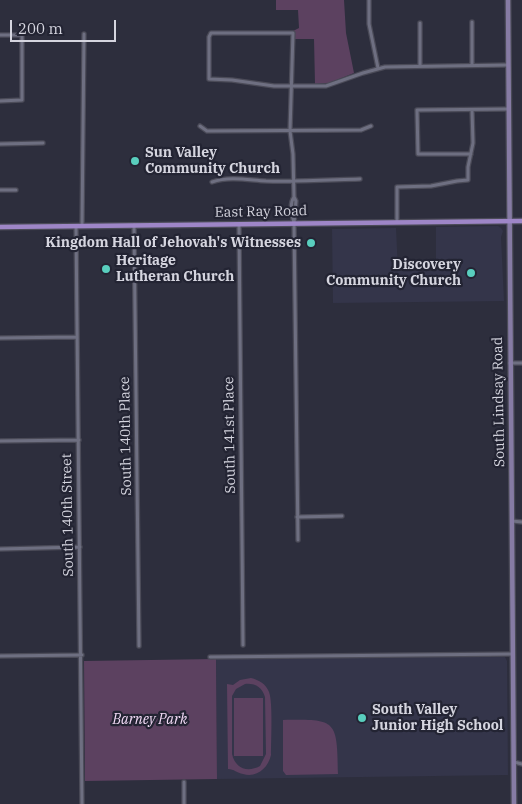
<!DOCTYPE html>
<style>
body{margin:0}
#map{position:relative;width:522px;height:804px;overflow:hidden;background:#2d2e3d;font-family:"IBM Plex Serif",serif}
canvas{display:block}
.scale{position:absolute;left:10px;top:20px;width:106px;height:22px;box-sizing:border-box;border:2px solid #d5d5df;border-top:0;padding-left:6px;font-size:15px;line-height:18px;white-space:nowrap;color:#d5d5df;-webkit-text-stroke:4px #232433;paint-order:stroke}
</style>
<div id="map">
<canvas width="522" height="804"></canvas>
<div class="scale">200 m</div>
</div>
<script>
const context = document.querySelector('canvas').getContext('2d');
context.lineJoin = 'round';
function paint(path, color) {
  context.fillStyle = color;
  context.fill(path, 'evenodd');
}
function strokePath(path, color, width, dash) {
  context.strokeStyle = color;
  context.lineWidth = width;
  context.lineCap = dash ? 'butt' : 'round';
  context.setLineDash(dash || []);
  context.stroke(path);
}
function drawText(font, color, halo, rows, align = 'center') {
  context.font = font + ' "IBM Plex Serif",serif';
  context.lineWidth = 4.5;
  context.setLineDash([]);
  context.textBaseline = 'middle';
  context.strokeStyle = halo;
  context.fillStyle = color;
  for (const [text, x, y, turn = 0] of rows) {
    context.save();
    context.translate(x, y);
    context.rotate((+turn || 0) * Math.PI / 180);
    context.textAlign = isNaN(turn) ? turn : align;
    if (halo) context.strokeText(text, 0, 0);
    context.fillText(text, 0, 0);
    context.restore();
  }
}
paint(new Path2D(`
 M436,227l62,-1 3,2 2,3 -2,6 3,64 -171,2 -1,-74 64,-1 2,43h38z
 M387,657h118l2,4 1,114 -291,4 -1,-120z`), '#34354a');
paint(new Path2D(`
 M276,0h68l2,33 8,40 -25,10 -14,1 -1,-45h-19l-2,-8 6,-3 -1,-18h-22z
 M216,659l1,120 -132,2 -1,-120z
 M251,678c8,2 15,6 18,14 4,10 2,50 2,63 -3,13 -14,23 -28,19 -6,-1 -9,-5 -15,-5l-1,-85 6,1 7,-5zM245,684c10,-1 17,3 20,13l1,57 -6,12c-13,7 -25,2 -28,-12v-58l4,-7z
 M234,698h29v58h-29z
 M283,720c54,-1 54,0 55,54l-52,1 -3,-4z`), '#5c4160');
const minor = new Path2D(`
 M369,0v24l9,44
 M472,22v43
 M420,23v43
 M0,35h22v65l-22,1
 M200,126l7,5 154,-1 10,-4
 M0,144l43,-1
 M471,154h-53l-1,-44 91,-1
 M212,182c18,-6 36,-2 54,-1 31,1 63,-1 94,-2
 M0,190h16
 M294,197l2,4 -2,22 4,317
 M397,222v-35l34,-1 26,-5 11,-1v-13l5,-24 -1,-33
 M294,223c-2,-8 -5,-19 0,-26l-1,-43 -3,-23 3,-98h-82l-2,4v42l23,1 42,6h52l37,-13 22,-6 123,-2
 M239,224l4,421
 M134,225l5,421
 M76,226l6,578
 M82,226l2,-192
 M0,338l76,-1
 M510,363h12
 M0,441l79,-1
 M297,517l45,-1
 M512,521l10,1
 M0,549l80,-2
 M0,656l82,-1
 M210,657l303,-3
 M514,762l8,2
 M184,782v22`);
const secondary = new Path2D(`
 M508,0l6,804`);
const primary = new Path2D(`
 M0,227l522,-6`);
strokePath(minor, '#4b4b58', 5.5);
strokePath(secondary, '#4b4b58', 7);
strokePath(primary, '#4b4b58', 7);
strokePath(minor, '#6e6f81', 3);
strokePath(secondary, '#867ba4', 4.5);
strokePath(primary, '#9e86c7', 4.5);
for (const [x, y, r, color] of [
 [135,161,5,"#59cebe"],
 [311,243,5,"#59cebe"],
 [106,269,5,"#59cebe"],
 [471,273,5,"#59cebe"],
 [362,718,5,"#59cebe"]
]) {
  const dot = new Path2D();
  dot.arc(x, y, r, 0, 2 * Math.PI);
  context.fillStyle = color;
  context.fill(dot);
  strokePath(dot, '#232433', 2);
}
drawText('bold 14px', '#d5d5df', '#232433', [
 ["Sun Valley",145,153],
 ["Community Church",145,169],
 ["Kingdom Hall of Jehovah's Witnesses",301,243,"right"],
 ["Heritage",116,261],
 ["Lutheran Church",116,277],
 ["Discovery",461,265,"right"],
 ["Community Church",461,281,"right"],
 ["South Valley",372,710],
 ["Junior High School",372,726]
], 'left');
drawText('14px', '#d5d5df', '#232433', [
 ["East Ray Road",261,212,-1],
 ["South Lindsay Road",499,402,-91],
 ["South 141st Place",230,435,-91],
 ["South 140th Place",126,436,-91],
 ["South 140th Street",68,515,-91]
]);
drawText('italic 14px', '#f3dbf7', '#232433', [
 ["Barney Park",150,720]
]);
</script>
